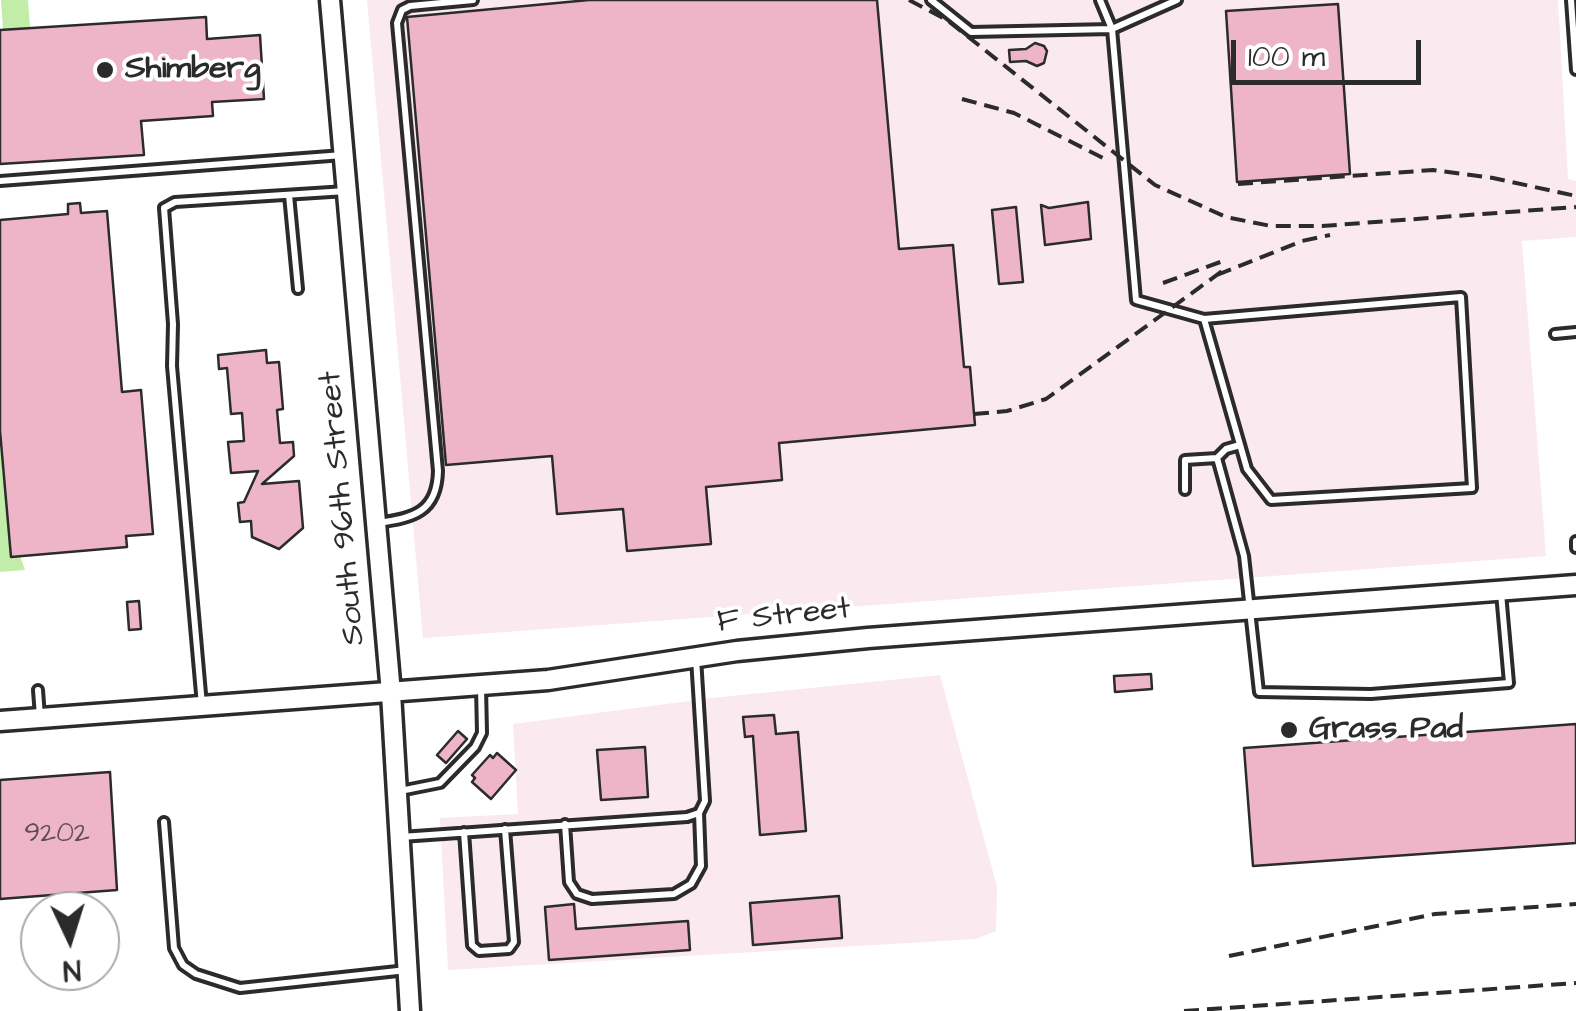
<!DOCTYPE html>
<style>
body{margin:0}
#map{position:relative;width:1576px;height:1011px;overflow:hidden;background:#fff;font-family:"Architects Daughter",sans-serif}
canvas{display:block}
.north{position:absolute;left:20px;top:891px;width:100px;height:100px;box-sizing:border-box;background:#fff;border:2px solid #aaa;border-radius:50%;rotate:176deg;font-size:28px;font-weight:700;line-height:40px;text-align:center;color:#2b2b2b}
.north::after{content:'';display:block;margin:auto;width:35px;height:45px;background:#2b2b2b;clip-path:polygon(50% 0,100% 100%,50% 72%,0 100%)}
.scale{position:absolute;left:1231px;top:40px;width:190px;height:45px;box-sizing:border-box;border:5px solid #2b2b2b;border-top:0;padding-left:12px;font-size:30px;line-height:35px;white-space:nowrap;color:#2b2b2b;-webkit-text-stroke:8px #fff;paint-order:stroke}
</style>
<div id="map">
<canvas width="1576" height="1011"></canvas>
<div class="north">N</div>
<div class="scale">100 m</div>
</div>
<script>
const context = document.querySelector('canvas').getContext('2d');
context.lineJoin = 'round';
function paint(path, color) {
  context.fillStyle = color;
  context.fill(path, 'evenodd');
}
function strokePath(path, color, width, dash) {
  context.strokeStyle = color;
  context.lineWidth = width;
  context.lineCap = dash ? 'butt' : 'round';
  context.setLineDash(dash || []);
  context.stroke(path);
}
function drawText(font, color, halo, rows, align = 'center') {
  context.font = font + ' "Architects Daughter",sans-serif';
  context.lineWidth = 8;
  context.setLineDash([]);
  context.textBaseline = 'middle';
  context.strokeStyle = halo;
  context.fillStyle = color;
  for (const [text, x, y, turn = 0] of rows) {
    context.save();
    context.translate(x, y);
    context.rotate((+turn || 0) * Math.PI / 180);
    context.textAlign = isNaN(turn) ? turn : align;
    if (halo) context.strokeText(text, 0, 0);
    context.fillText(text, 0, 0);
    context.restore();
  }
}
paint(new Path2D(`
 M367,0h1191l10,179 8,2v56l-54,4 24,315 -1123,82z
 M940,675l57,212 -1,44 -20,8 -528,31 -8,-152 78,-4 -5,-90 199,-26z`), '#fae9ee');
paint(new Path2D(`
 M1,0h27l2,28 -27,2z
 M0,444l11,112h9l5,14 -25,2z`), '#c1eda9');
const building = new Path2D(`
 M589,0h288l22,249 54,-4 11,122h6l5,58 -196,18 3,37 -76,7 5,57 -84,7 -4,-42 -66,5 -5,-58 -106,9 -39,-448z
 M1338,4l12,170 -113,8 -11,-171z
 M206,17l1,22 53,-4 4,64 -52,3 1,14 -72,5 3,34 -144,9v-134z
 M1035,43l9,3 3,5 -3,12 -7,3 -11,-5 -16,1 -1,-12 17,-1z
 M1088,202l3,37 -46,6 -4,-40 8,3z
 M80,203l1,10 26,-2 15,181 19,-2 12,144 -27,2 1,11 -116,10 -11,-126v-211l68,-6v-10z
 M1016,207l7,75 -24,2 -7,-74z
 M266,350l1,13 12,-1 4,47 -6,1 3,33 13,-1 1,14 -32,28 37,-3 4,47 -24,21 -27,-12 -1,-16 -11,1 -2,-19 6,-1 14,-31 -27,2 -3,-31 16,-1 -2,-28 -11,1 -4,-46 -8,1 -1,-14z
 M139,601l2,28 -12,1 -2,-28z
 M1151,674l1,15 -37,3 -1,-16z
 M774,715l2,19 22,-2 8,99 -46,4 -7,-99 -8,1 -2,-20z
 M1576,724v119l-323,23 -9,-118z
 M458,731l9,8 -21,24 -9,-8z
 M645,747l3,50 -47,3 -4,-50z
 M497,753l19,17 -25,29 -19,-17 3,-4 -3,-3 18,-20 3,3z
 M110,772l7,118 -117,9v-119z
 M839,896l3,42 -89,7 -3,-42z
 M574,904l2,25 112,-8 2,29 -141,10 -4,-53z`);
paint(building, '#eeb5c8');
strokePath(building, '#2b2b2b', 2.5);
const service = new Path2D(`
 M931,0l40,32 141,-3 65,-29
 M1100,0l12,29 24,271 68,19 257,-22 11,191 -201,12 -24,-31 -43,-150
 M1571,0l5,70
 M0,181l343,-26
 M289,195l9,94
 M1555,334l21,-2
 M1217,458l27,98 15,136 112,2 138,-11 -8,-90
 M1185,490v-30l32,-2 9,-9 14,-4
 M377,523c37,-5 60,-11 61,-52l-41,-448 5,-13 8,-4 63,-6
 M1576,541v7
 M38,690l2,27
 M202,705l-30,-339 1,-42 -9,-116 11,-6 171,-11
 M400,791l40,-8 35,-36 7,-14 -1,-46
 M164,822l10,126 9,17 13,9 44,14 167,-18
 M565,824l4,58 8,12 15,5 82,-5 17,-10 10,-18 -2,-53
 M464,832l8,113 7,6 30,-2 5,-7 -9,-113
 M401,837l286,-20 12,-4 6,-12 -9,-143`);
const tertiary = new Path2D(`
 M330,0l61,693 19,318
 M0,721l548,-41 189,-29 131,-13 708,-53`);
strokePath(service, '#2b2b2b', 14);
strokePath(tertiary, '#2b2b2b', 25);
strokePath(service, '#fff', 6);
strokePath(tertiary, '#fff', 18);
strokePath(new Path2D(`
 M909,0l38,20 208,165 71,32 45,9h51l254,-19
 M962,99l52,14 95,48
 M1238,184l195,-14 60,8 83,18
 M1217,275l85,-34 28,-6
 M1163,283l60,-22
 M974,414l33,-3 39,-12 179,-130
 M1229,956l206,-42 141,-10
 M1184,1011l392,-28`), '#2b2b2b', 4, [15, 8]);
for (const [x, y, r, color] of [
 [105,70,10,"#2b2b2b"],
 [1289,730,10,"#2b2b2b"]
]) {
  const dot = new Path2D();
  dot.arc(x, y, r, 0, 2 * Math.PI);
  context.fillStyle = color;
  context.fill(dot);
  strokePath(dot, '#fff', 4);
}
drawText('28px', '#5c4e52', null, [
 ["9202",57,835]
]);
drawText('bold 32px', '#2b2b2b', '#fff', [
 ["Shimberg",125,70],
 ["Grass Pad",1309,730]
], 'left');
drawText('32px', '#2b2b2b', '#fff', [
 ["South 96th Street",344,508,-95],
 ["F Street",784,617,-6]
]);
</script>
